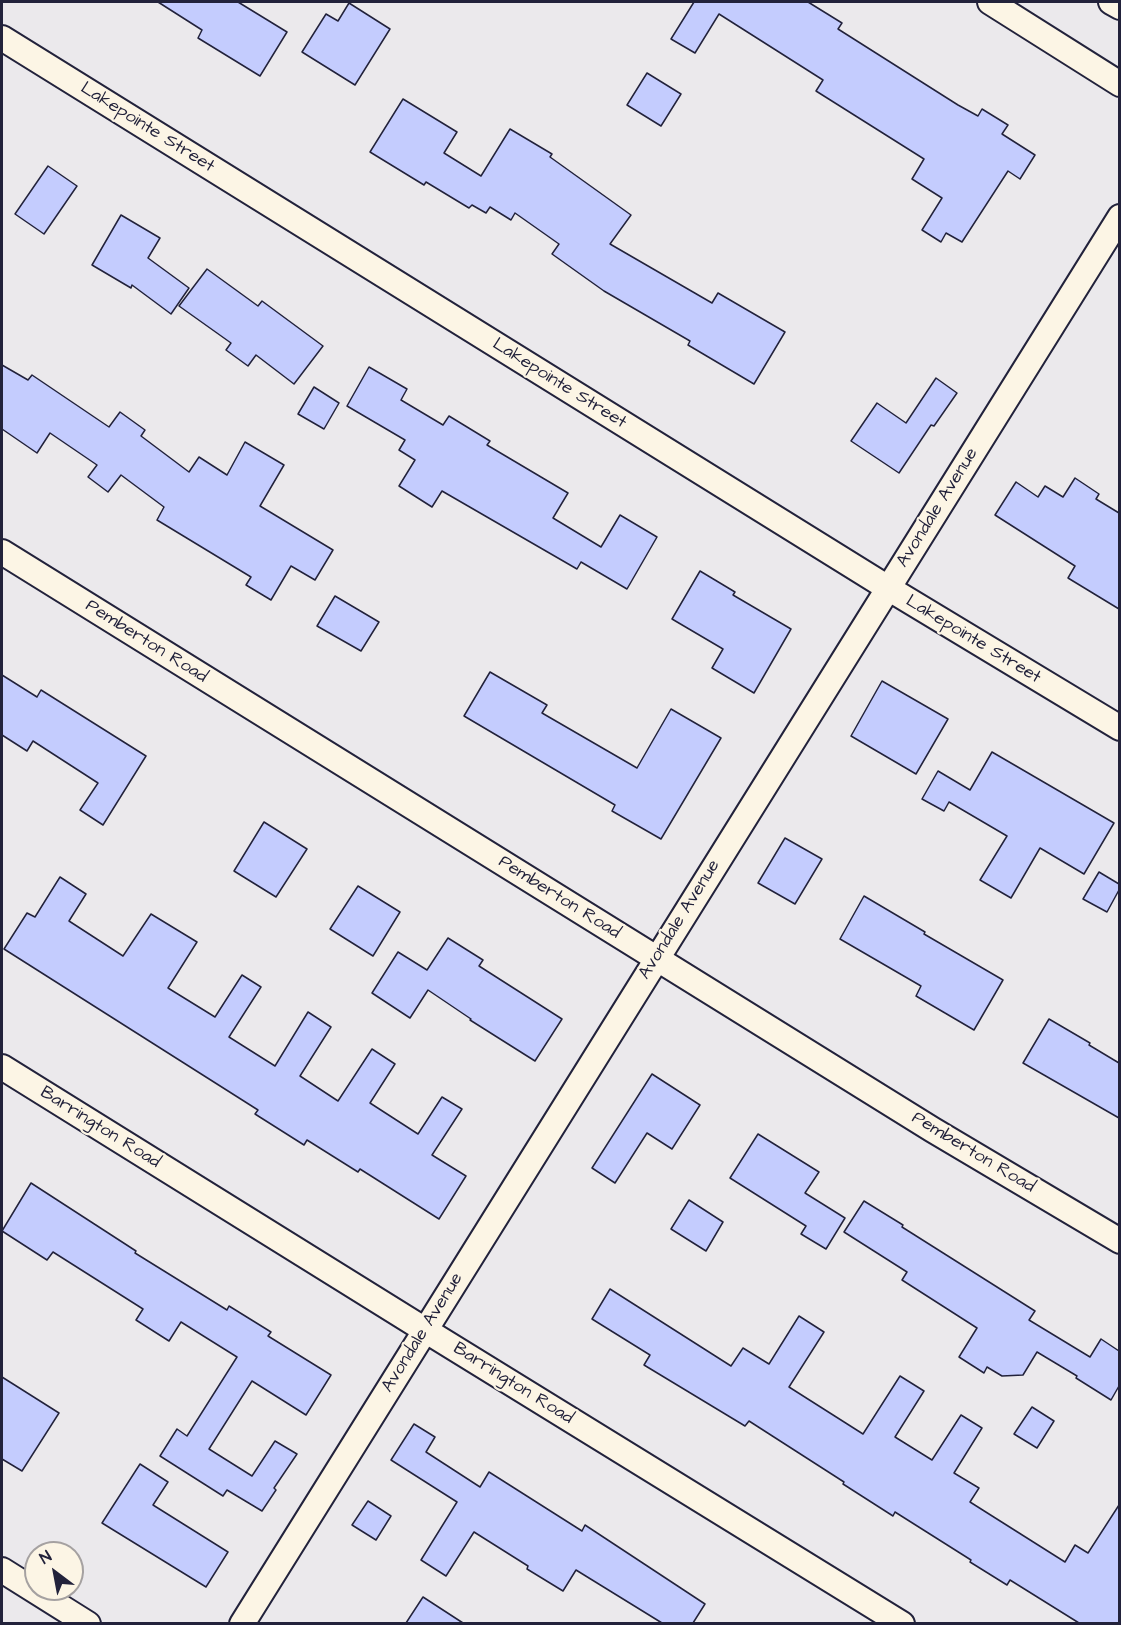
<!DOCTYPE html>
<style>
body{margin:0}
#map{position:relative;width:1121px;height:1625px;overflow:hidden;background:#ebe9ec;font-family:"Architects Daughter",sans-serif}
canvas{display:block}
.frame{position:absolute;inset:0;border:3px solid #22223b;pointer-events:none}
.north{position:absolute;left:24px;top:1541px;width:60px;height:60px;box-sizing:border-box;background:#fcf5e5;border:2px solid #a5a1a1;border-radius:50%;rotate:328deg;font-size:16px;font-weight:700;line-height:24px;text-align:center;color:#22223b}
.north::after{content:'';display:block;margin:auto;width:21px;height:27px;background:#22223b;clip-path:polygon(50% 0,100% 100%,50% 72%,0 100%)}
</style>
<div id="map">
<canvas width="1121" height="1625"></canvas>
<div class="frame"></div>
<div class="north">N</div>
</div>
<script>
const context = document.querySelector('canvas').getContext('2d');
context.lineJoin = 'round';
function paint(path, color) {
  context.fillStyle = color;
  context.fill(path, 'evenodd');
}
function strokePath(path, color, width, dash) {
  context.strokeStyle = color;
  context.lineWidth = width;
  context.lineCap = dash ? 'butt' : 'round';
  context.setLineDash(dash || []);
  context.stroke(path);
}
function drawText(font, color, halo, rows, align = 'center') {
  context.font = font + ' "Architects Daughter",sans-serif';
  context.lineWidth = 4.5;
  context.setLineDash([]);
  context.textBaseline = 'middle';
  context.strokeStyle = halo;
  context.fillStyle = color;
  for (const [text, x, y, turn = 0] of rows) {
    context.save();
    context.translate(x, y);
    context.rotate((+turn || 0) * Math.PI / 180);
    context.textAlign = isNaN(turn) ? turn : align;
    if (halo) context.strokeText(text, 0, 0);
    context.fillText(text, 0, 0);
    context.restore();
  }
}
const building = new Path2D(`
 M158,2h80l49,30 -27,44 -62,-38 4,-8z
 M694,2h114l34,21 -4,6 120,76 20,11 4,-7 26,16 -6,9 33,21 -15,24 -12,-8 -46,71 -16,-9 -5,9 -19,-12 20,-32 -30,-19 12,-20 -108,-68 7,-11 -104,-66 -24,39 -24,-14z
 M349,3l41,26 -35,56 -53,-33 24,-38 12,7z
 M647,73l34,21 -20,32 -34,-21z
 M403,99l54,33 -13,21 37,23 29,-47 42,25 -2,3 81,58 -21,29 102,59 6,-10 67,39 -31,52 -66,-39 2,-4 -86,-50 -52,-37 7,-10 -44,-31 -4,7 -21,-13 -4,6 -14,-8 -3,3 -43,-26 -2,3 -54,-33z
 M48,166l29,20 -33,48 -29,-20z
 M121,215l39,23 -12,20 41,30 -18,26 -39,-29 -1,3 -39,-23z
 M207,269l51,37 4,-5 61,45 -29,38 -38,-29 -8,11 -22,-16 5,-7 -52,-37z
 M2,365l26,15 4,-5 77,52 11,-15 25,18 -4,6 48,36 10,-15 28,18 18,-33 39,23 -24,41 73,44 -18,30 -24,-14 -20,34 -25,-15 5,-8 -94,-57 7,-13 -43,-32 -13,17 -20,-15 9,-12 -47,-32 -13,20 -35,-24z
 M369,367l38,22 -6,11 42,25 6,-9 41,25 -3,4 81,48 -15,25 48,29 19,-32 37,22 -30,52 -46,-27 -4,7 -135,-78 -10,16 -33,-21 16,-26 -16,-10 6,-10 -58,-34z
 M936,378l21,15 -23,33 -3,-1 -32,48 -48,-32 26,-38 29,20z
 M314,387l25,16 -15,26 -26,-15z
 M1075,478l24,16 -3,5 23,14v96l-51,-31 7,-12 -80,-51 21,-33 22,15 7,-11 18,11z
 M700,571l35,21 -2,3 58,34 -37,64 -42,-25 11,-19 -51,-30z
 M335,596l44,26 -18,29 -44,-25z
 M490,672l57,33 -5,8 95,55 34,-59 50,29 -60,101 -49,-28 3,-6 -151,-89z
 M2,675l35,22 4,-7 105,66 -43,69 -23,-15 18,-27 -65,-42 -6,10 -25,-16z
 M882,681l66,38 -32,55 -65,-38z
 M992,752l122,71 -30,51 -44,-26 -29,50 -31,-18 27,-44 -58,-34 -5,9 -22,-12 16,-28 32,19z
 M264,822l43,27 -31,48 -42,-26z
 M785,838l37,21 -27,45 -37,-21z
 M1099,872l20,12v6l-12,22 -24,-13z
 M60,877l26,17 -17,27 54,35 28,-42 46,28 -29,46 47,29 27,-42 19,12 -32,50 46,29 33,-54 23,15 -31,49 38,25 34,-52 23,15 -25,39 48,31 24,-37 20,12 -30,46 34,21 -27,43 -79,-50 -2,3 -51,-32 -3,5 -49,-31 3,-4 -254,-161 23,-36 8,4z
 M358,886l42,26 -27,44 -43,-27z
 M864,896l61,36 -1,2 79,46 -29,50 -58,-34 5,-10 -81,-47z
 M448,938l35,22 -4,6 83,53 -27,42 -65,-41 1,-1 -43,-29 -18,28 -38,-25 26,-41 29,18z
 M1049,1019l41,24 -1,2 30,18v55l-96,-55z
 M652,1074l48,31 -28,44 -25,-16 -32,50 -23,-15z
 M758,1134l61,38 -14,21 40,25 -19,31 -25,-15 5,-8 -76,-48z
 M31,1183l105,68 -1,2 92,57 2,-4 42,26 -3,4 63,39 -25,40 -54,-34 -43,68 43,27 23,-35 22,13 -23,34 2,2 -14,21 -35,-21 -4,6 -63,-40 17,-27 10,7 50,-79 -56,-35 -12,19 -33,-21 7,-11 -90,-57 -6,8 -45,-29z
 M689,1200l34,22 -17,29 -35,-22z
 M864,1201l39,24 -1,2 133,84 -6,9 61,37 11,-18 18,12v35l-8,14 -35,-22 1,-2 -40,-24 -14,23 -21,1 -15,-9 -3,6 -25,-16 18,-29 -75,-48 5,-8 -63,-40z
 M610,1289l121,77 12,-18 26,16 30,-48 25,16 -35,55 74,47 37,-58 24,15 -29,46 37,23 29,-45 21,13 -28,45 25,15 -9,14 95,60 10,-17 13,8 31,-48v118h-40l-69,-43 -3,5 -37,-23 1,-2 -76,-48 -2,4 -50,-32 1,-2 -95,-61 -4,5 -101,-61 6,-10 -58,-36z
 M2,1377l57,36 -37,58 -20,-12z
 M1032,1407l22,14 -17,27 -23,-14z
 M414,1424l21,13 -9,15 54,35 9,-15 93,59 3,-6 120,79 -12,19h-31l-86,-53 -13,21 -36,-22 1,-3 -54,-34 -28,44 -25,-16 36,-58 -66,-42z
 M140,1464l28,18 -15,23 75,47 -22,35 -104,-64z
 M368,1501l23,15 -15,24 -24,-15z
 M423,1597l40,26h-57z`);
paint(building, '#c4ccfe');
strokePath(building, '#22223b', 1.5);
const street = new Path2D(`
 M990,2l130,82
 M1111,2l9,5
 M2,38l886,550 232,140
 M2,552l931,578 187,111
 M2,1067l423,263 477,294
 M2,1570l86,54
 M242,1624l878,-1407`);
strokePath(street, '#22223b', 28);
strokePath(street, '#fcf5e5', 24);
drawText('18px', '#22223b', '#fcf5e5', [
 ["Lakepointe Street",147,128,32],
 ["Lakepointe Street",559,384,32],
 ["Avondale Avenue",938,508,-58],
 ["Lakepointe Street",973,640,31],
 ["Pemberton Road",146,642,32],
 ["Pemberton Road",559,898,32],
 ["Avondale Avenue",680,920,-58],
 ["Barrington Road",100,1128,32],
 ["Pemberton Road",973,1153,31],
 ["Avondale Avenue",423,1333,-58],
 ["Barrington Road",513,1384,32]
]);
</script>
